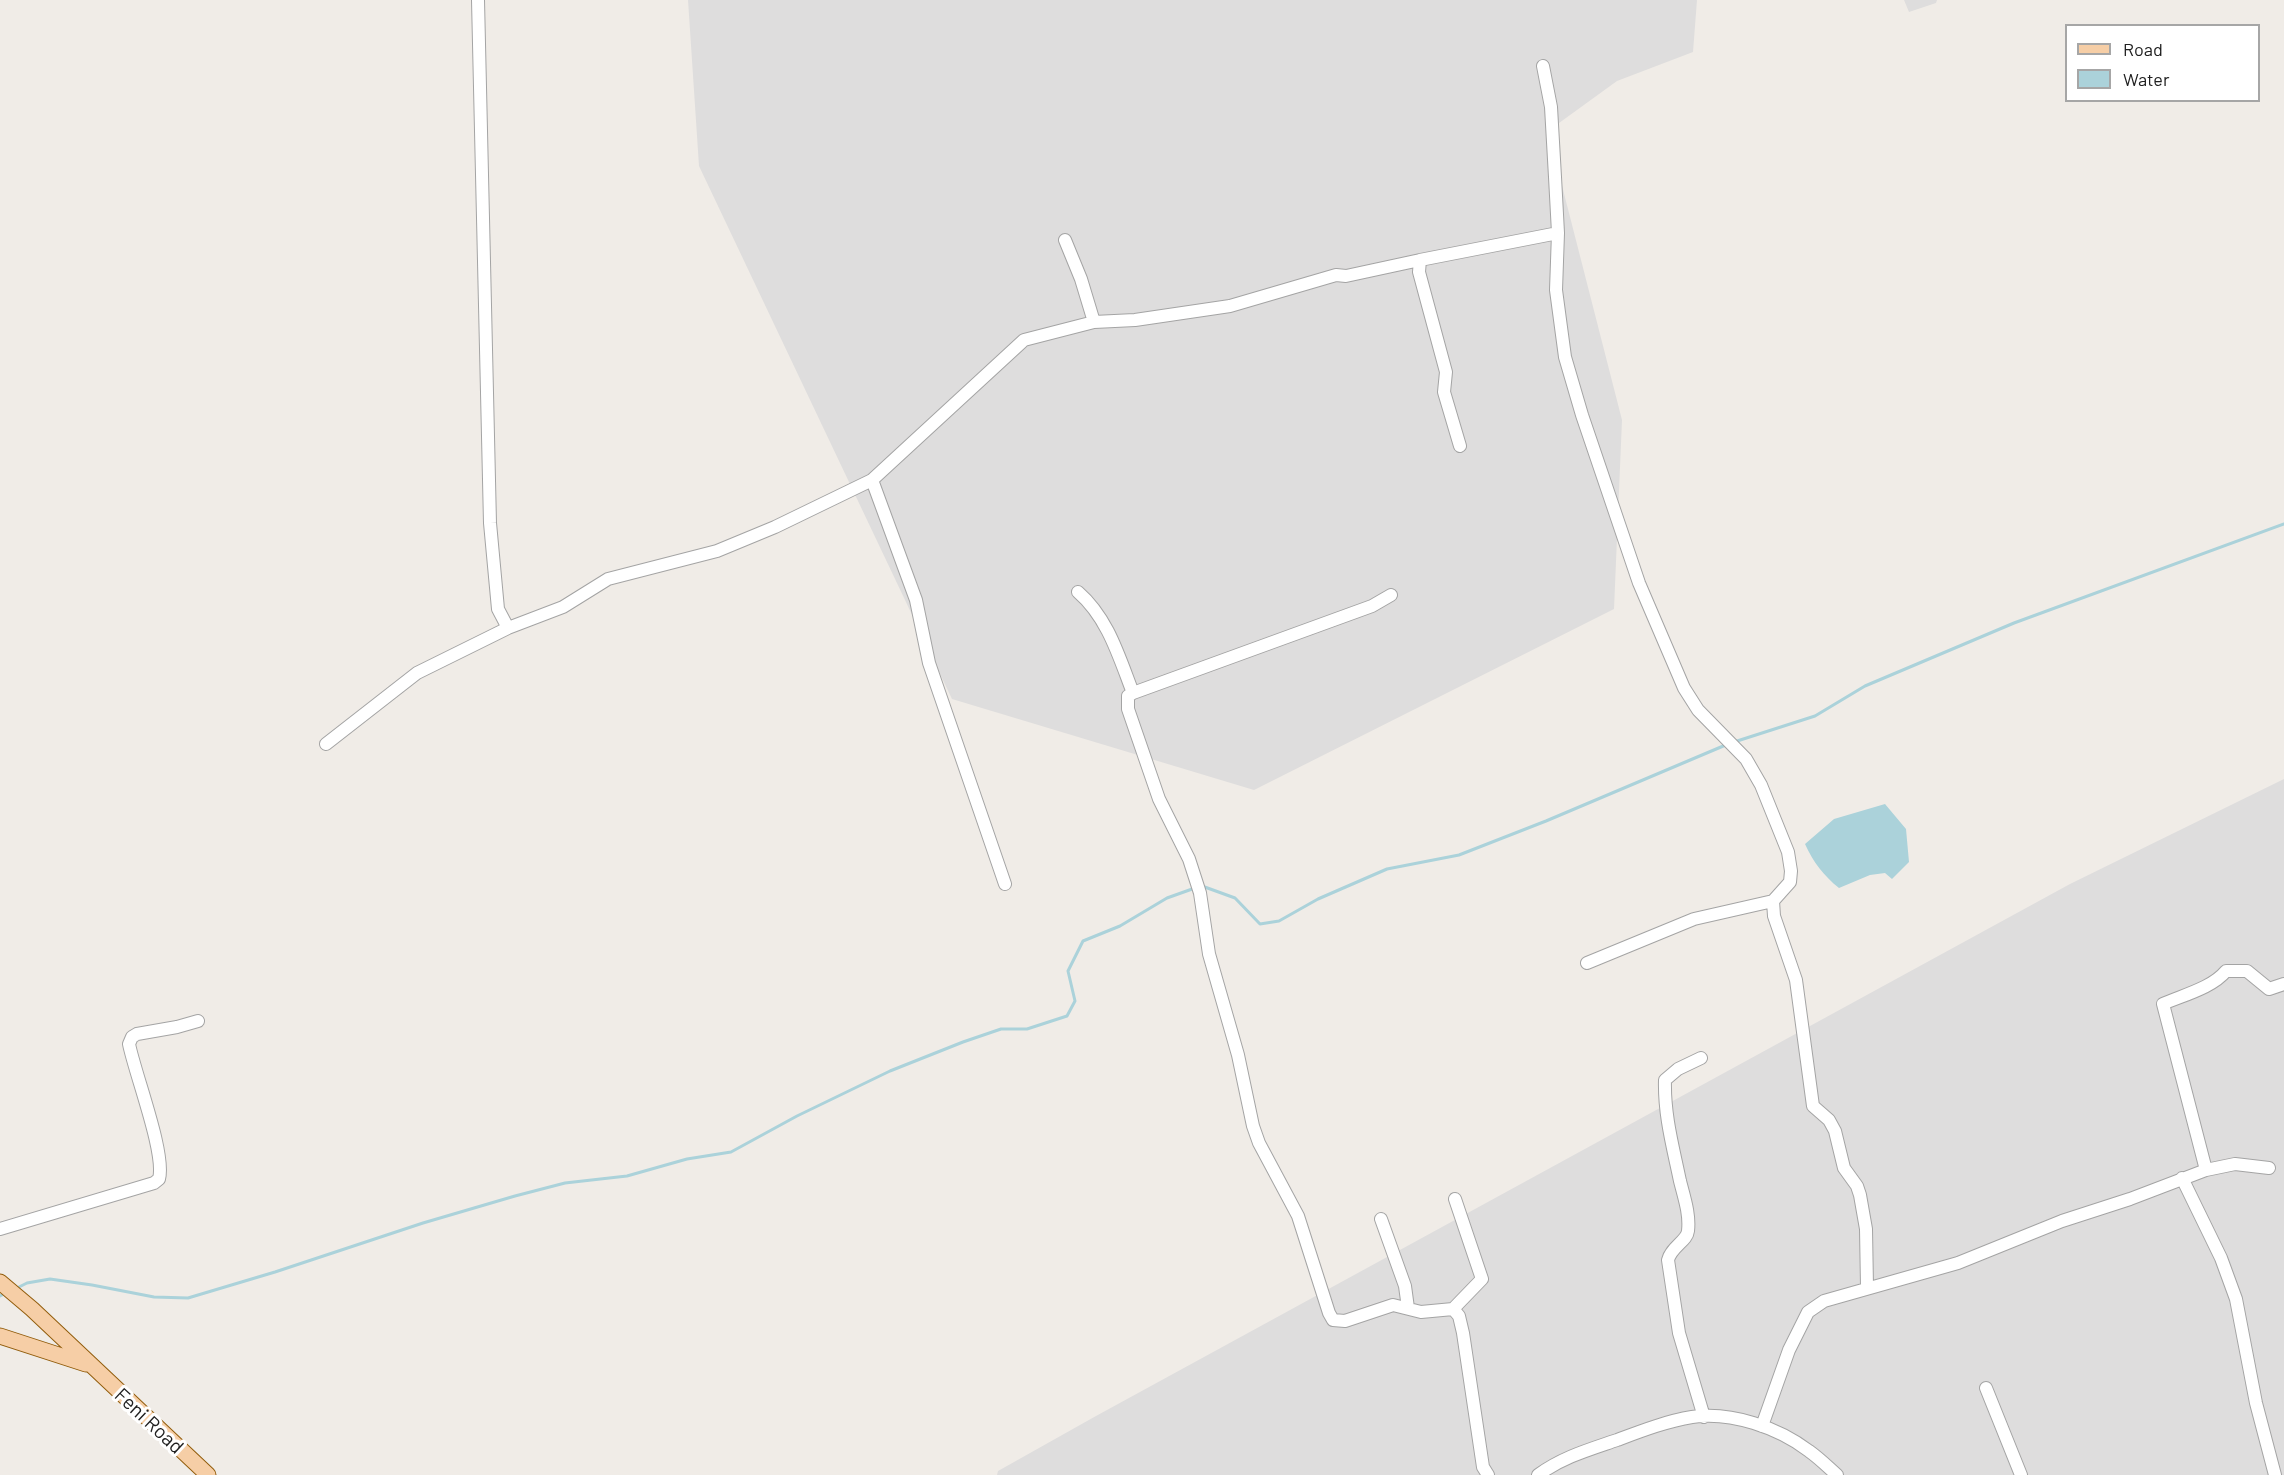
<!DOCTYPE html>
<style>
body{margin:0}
#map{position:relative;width:2284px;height:1475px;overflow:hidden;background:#f0ece7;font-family:Barlow,sans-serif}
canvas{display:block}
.legend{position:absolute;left:2065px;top:24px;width:195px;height:78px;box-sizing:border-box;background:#fff;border:2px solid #a6a6a6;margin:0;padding:8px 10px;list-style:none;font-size:18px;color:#202020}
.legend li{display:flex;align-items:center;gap:12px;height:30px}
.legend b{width:30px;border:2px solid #a6a6a6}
</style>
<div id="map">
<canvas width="2284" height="1475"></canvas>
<ul class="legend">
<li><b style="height:8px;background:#f6cea6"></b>Road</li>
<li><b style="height:16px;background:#abd2da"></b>Water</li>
</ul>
</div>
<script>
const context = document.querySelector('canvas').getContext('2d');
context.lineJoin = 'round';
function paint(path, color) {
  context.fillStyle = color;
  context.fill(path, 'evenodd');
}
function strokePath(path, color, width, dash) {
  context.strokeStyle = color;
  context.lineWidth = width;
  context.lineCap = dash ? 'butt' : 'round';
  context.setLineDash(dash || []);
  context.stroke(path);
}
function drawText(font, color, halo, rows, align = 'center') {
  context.font = font + ' Barlow,sans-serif';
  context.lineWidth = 6;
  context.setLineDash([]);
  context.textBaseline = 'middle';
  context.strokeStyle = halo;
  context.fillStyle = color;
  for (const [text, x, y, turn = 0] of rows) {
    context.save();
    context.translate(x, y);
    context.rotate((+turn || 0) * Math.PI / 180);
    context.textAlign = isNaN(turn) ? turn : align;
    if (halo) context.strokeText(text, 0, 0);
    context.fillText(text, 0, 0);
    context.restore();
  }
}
paint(new Path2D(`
 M688,0h1009l-4,52 -76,29 -69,50 74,289 -8,189 -360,181 -302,-91 -253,-533z
 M1904,0h33l-1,3 -27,9z
 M2284,779v696h-1287l1,-4 98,-55 974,-532z`), '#dedddd');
paint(new Path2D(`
 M1885,804l21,25 3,33 -17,17 -7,-6 -15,2 -31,13c-15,-12 -26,-26 -34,-44l29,-25z`), '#abd2da');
strokePath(new Path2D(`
 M1734,742l81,-26 50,-30 149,-63 270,-99
 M1202,886l33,12 25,26 19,-3 39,-22 69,-30 72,-14 87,-34 182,-77
 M19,1287l8,-4 23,-4 42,6 62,12 34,1 87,-26 148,-49 92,-27 50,-13 62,-7 60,-17 44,-7 66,-36 93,-45 73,-29 38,-13h26l40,-13 8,-15 -7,-30 15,-30 37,-15 47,-28 28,-10
 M0,1296l2,-1`), '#abd2da', 3);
const minor = new Path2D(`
 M478,0l12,523 8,86 10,19
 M1543,66l8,41 4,70 3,56 -2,57 9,67 17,58 57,168 45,105 14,22 48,49 15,26 27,67 3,19 -1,11 -17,19 1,15 22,64 17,126 16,14 6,11 9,37 13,18 3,9 6,34 1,58
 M1065,240l16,39 13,43
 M1460,446l-16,-54 2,-20 -27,-100 1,-12 138,-27
 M872,480l44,120 13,63 76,221
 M1078,592c30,26 41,65 55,101
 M1391,595l-19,11 -239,87 -5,3v13l31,90 30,60 11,34 9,61 29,101 15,71 6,17 39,73 31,97 4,7 12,1 48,-16 28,7 32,-3 29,-30 -27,-80
 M326,744l91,-71 91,-45 55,-21 45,-28 109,-28 58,-24 97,-47 152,-140 70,-18 41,-2 95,-14 106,-31 10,1 74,-16
 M1587,963l107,-44 79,-18
 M1701,1058l-23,11 -13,11c-1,35 8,67 15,101 4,16 10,33 8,50 -1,10 -17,16 -20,29l11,73 25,84
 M2206,1170l-43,-166c20,-9 49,-16 63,-33h21l22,18 15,-5
 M2182,1178l39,80 15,41 20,104 19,72
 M1381,1219l24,67 3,22
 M0,1229l154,-46 5,-4c7,-25 -24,-105 -30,-135l3,-7 5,-3 40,-7 21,-6
 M1453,1309l6,7 4,17 20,134 5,8
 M1986,1388l35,87
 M1762,1426l27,-76 19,-38 16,-11 134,-38 104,-42 68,-22 76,-29 29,-6 34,4
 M1538,1475c25,-18 50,-25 79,-35 24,-9 50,-19 75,-23 39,-6 87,11 117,34 10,7 19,16 28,24`);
const major = new Path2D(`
 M0,1282l32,27 176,166
 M0,1336l86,28`);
strokePath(minor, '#a4a4a4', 14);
strokePath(major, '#915c0b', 17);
strokePath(minor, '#fff', 12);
strokePath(major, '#f6cea6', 15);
drawText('20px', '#202020', '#fff', [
 ["Feni Road",149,1421,43]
]);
</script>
